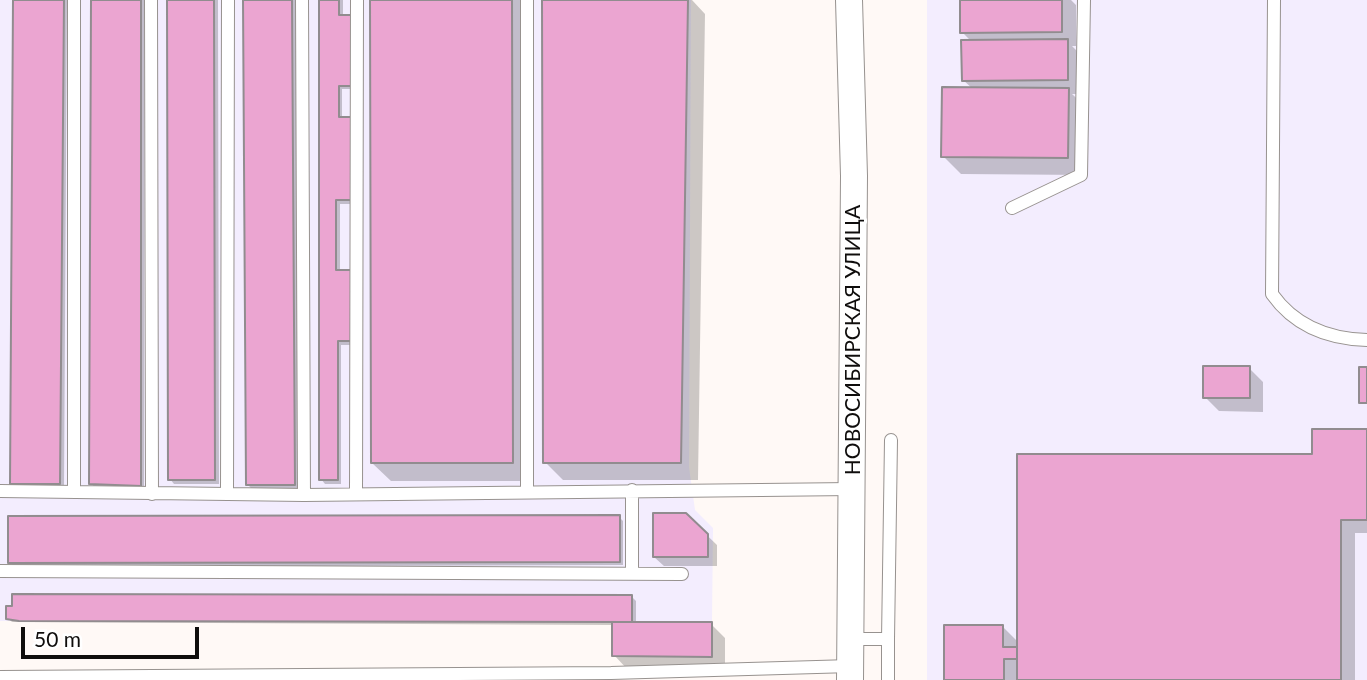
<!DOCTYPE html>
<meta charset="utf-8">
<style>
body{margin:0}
#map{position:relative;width:1367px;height:680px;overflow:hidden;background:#fff9f6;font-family:Lato,sans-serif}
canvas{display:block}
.scale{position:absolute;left:21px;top:627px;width:178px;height:32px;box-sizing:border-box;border:4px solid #0f0d0c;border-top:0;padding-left:9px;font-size:21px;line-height:24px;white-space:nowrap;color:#0f0d0c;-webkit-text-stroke:5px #fff;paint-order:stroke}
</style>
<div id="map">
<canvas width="1367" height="680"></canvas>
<div class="scale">50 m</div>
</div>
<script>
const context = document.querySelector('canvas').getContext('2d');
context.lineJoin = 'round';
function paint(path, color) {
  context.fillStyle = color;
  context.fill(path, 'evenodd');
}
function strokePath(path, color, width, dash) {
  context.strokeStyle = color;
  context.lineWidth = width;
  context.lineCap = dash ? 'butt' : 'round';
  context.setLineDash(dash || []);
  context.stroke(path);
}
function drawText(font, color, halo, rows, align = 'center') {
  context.font = font + ' Lato,sans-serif';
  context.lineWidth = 6;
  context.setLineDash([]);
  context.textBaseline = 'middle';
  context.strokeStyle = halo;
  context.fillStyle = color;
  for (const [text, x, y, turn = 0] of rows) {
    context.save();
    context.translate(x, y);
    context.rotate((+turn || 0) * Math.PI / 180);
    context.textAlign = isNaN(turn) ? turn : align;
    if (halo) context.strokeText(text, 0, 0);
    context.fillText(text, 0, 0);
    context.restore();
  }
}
paint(new Path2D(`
 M0,0h691l-2,467 6,43 18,18 -1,94 -712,-1z
 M927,0h440v680h-440z`), '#f3edfe');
paint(new Path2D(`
 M15,0h52l-3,488 -48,-1 -4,-4z
 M93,0h51v490l-49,-2 -4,-5z
 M169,0h49l1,484h-45l-4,-5z
 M245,0h51l3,489h-47l-4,-4z
 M321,0h22v17l17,72h-18v30l18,85h-20v68l18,73h-17v139h-16l-4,-5z
 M372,0h149l9,481h-139l-19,-18z
 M544,0h148l13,14 -7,466h-135l-18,-18z
 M962,0h109l5,5v41h-4l9,9 1,39h-10l15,14 -1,67 -125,-1 -18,-18 30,-67 -10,-9 8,-39 -9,-9z
 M1249,368l14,14v30l-44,-1 -14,-14z
 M1367,430v103h-12v147h-409l57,-53 16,16 295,-187z
 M686,515l31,30v21h-53l-10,-9z
 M619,517l4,4v44l-609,2 -4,-5z
 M632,597l4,4v23h75l14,14v32h-97l-14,-15v-30l-602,-3 -4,-4z`), '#0003');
const building = new Path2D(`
 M13,0h51l-4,484h-50z
 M91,0h50v486l-52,-2z
 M167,0h47l1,480h-47z
 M243,0h49l3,485h-49z
 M319,0h20v15h18v71h-18v31h18v83h-21v70h18v71h-16v139h-19z
 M370,0h142l1,463h-142z
 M542,0h146l-7,463h-138z
 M960,0h102v32l-102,1z
 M1068,39v41l-106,1 -1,-41z
 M942,87l127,1 -1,70 -127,-1z
 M1203,366h47v32h-47z
 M1359,367h8v36h-8z
 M1312,429h55v91h-26v160h-324v-226h295z
 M653,513h33l22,21v23h-55z
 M620,515v47l-612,1v-47z
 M12,594l620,1v27l-613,-1 -13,-2v-13h6z
 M612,622h100v35l-100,-1z
 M944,625h59v22h14v12h-13v21h-60z`);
paint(building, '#eba5d1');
strokePath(building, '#918c8f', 2);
const service = new Path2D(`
 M151,0l1,494
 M302,0l2,495
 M527,0v490
 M1274,0l-2,294c22,31 56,45 95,46
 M1012,208l69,-33 3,-175
 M632,490v83
 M0,491l304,4 548,-6
 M74,492v-492
 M227,494l1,-494
 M356,494l1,-494
 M0,571l682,3
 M851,639h37l3,-199
 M888,639v41
 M0,677l611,-4 240,-7`);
const minor = new Path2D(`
 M849,0l5,176 -4,504`);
strokePath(service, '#97928f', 14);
strokePath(minor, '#97928f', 28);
strokePath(service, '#fff', 12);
strokePath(minor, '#fff', 26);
drawText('21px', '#0f0d0c', '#fff', [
 ["НОВОСИБИРСКАЯ УЛИЦА",853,340,-90]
]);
</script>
